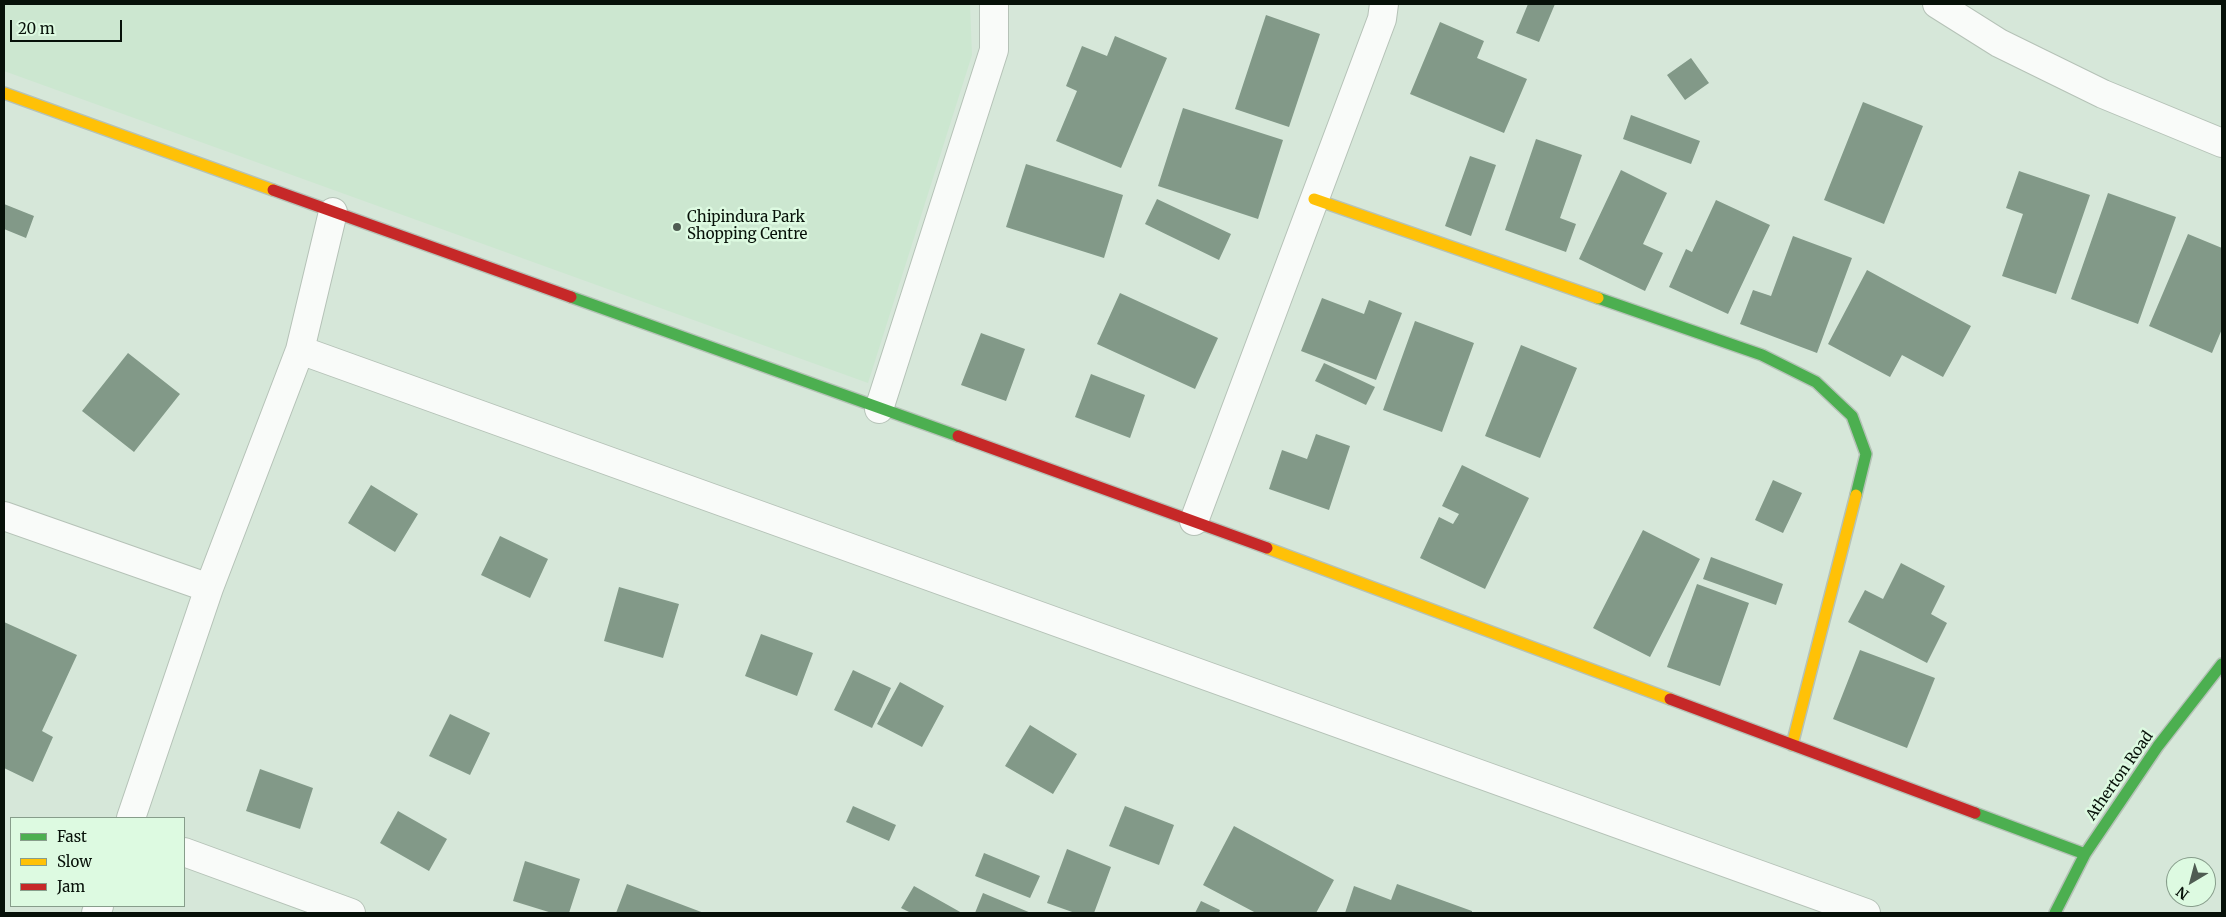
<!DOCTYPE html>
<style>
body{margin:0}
#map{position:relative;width:2226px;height:917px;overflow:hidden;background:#d6e7d9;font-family:Merriweather,serif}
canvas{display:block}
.frame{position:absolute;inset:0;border:5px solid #071109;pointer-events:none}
.legend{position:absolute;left:10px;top:817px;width:175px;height:90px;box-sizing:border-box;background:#ddfae1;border:1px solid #879d8b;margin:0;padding:6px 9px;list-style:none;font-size:15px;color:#071109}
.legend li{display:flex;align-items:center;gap:10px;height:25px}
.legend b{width:25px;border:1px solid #879d8b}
.north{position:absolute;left:2166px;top:857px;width:50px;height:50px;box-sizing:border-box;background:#ddfae1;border:1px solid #879d8b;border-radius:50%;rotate:217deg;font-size:14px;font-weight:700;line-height:20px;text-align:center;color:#071109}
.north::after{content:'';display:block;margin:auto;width:18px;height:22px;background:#4f5c52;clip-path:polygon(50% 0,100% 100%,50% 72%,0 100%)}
.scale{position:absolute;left:10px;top:20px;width:112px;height:22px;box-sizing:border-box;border:2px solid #071109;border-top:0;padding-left:6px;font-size:15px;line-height:18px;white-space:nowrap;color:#071109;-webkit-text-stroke:4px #ddfae1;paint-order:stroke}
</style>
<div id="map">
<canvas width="2226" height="917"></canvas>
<div class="frame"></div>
<ul class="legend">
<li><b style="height:6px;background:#4caf50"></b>Fast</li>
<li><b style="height:6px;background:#ffc107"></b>Slow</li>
<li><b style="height:6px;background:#c62828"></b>Jam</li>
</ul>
<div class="north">N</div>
<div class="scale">20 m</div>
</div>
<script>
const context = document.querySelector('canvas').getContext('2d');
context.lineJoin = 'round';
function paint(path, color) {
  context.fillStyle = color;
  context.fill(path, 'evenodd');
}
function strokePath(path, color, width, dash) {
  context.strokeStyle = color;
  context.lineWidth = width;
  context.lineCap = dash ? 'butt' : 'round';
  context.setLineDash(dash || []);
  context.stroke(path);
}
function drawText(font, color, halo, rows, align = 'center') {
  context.font = font + ' Merriweather,serif';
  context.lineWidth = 5;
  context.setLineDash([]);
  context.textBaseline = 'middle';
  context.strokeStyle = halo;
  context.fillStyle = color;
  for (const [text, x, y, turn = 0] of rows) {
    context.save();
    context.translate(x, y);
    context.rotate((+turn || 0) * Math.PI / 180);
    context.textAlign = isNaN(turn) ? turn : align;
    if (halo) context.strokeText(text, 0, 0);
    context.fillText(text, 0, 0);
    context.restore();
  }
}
paint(new Path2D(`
 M4,4h966l2,51 -104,328 -864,-312z`), '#cce7d0');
paint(new Path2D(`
 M1528,4h27l-16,38 -23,-9z
 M1266,15l54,19 -31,93 -54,-18z
 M1440,22l44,19 -7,17 50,21 -23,54 -94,-39z
 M1115,36l52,22 -46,110 -65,-27 21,-50 -11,-5 16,-40 25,10z
 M1691,58l18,25 -24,17 -18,-25z
 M1863,102l60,24 -39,98 -60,-24z
 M1183,108l100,32 -25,79 -100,-33z
 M1631,115l69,26 -9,23 -68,-25z
 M1536,139l46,16 -22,63 16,6 -10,28 -61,-22z
 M1470,156l26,9 -25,71 -26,-10z
 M1026,164l97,31 -19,63 -98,-31z
 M1621,170l46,23 -24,51 20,9 -18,38 -66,-32z
 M2019,171l71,24 -34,99 -54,-18 21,-62 -17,-6z
 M2108,193l68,24 -38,107 -67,-25z
 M1157,199l74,35 -12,26 -74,-36z
 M1716,200l54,25 -42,89 -59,-27 17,-38 6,3z
 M4,204l30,12 -8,22 -22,-9z
 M2188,234l34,14v81l-10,24 -63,-27z
 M1793,236l59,22 -35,95 -77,-29 13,-34 18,6z
 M1867,270l104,56 -28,51 -41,-22 -12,22 -62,-33z
 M1120,293l98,45 -23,51 -98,-45z
 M1322,298l42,16 5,-14 33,13 -26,67 -75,-29z
 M1415,321l59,22 -32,89 -59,-22z
 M981,333l44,16 -19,52 -45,-16z
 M1521,345l56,23 -37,90 -55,-22z
 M128,353l52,41 -46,58 -52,-41z
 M1324,363l51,24 -9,18 -51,-24z
 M1091,374l54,21 -15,43 -55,-21z
 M1316,434l34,12 -21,64 -60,-21 13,-39 25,9z
 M1462,465l67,33 -44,91 -65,-31 19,-41 14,7 6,-10 -17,-8z
 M1773,480l29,13 -19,40 -28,-13z
 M371,485l47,29 -23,38 -47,-29z
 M1643,530l57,29 -50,98 -57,-29z
 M500,536l48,23 -18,39 -49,-23z
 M1711,557l72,27 -7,21 -73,-26z
 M1901,563l44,23 -14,28 16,9 -20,40 -79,-41 17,-32 18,9z
 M1697,584l52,19 -29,83 -53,-19z
 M619,587l60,17 -16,54 -59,-17z
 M4,622l73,33 -35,76 11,6 -20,45 -29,-14z
 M761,634l52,19 -16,43 -52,-20z
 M1860,650l75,28 -28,70 -74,-29z
 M853,670l38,18 -19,40 -38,-18z
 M900,682l44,24 -22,41 -45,-23z
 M450,714l40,19 -20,42 -41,-19z
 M1030,725l47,29 -24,40 -48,-28z
 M260,769l53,19 -13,41 -54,-18z
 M853,806l43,19 -7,16 -43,-19z
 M1125,806l49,19 -15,40 -50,-19z
 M398,811l49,28 -18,32 -49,-28z
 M1234,826l100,54 -18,33h-60l-53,-28z
 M1067,849l44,18 -17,46h-19l-28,-10z
 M984,853l56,23 -10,22 -55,-22z
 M525,861l55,18 -11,34h-17l-39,-12z
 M627,884l77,29h-88z
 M1397,884l75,27v2h-127l9,-27 37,14z
 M914,886l48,27h-51l-10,-5z
 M983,893l48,20h-56z
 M1201,901l19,9 -1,3h-24z`), '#829988');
const street = new Path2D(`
 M1937,4l62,39 104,51 119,49
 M300,350l1566,563
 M879,409l115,-359v-46
 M4,516l205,72
 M1194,521l188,-502 2,-15
 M131,818l78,-230 91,-238 33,-138
 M184,852l167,61
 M96,913l3,-7`);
const fast = new Path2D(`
 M571,297l387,139
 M1598,298l164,57 54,27 36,34 14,38 -10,41
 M1975,813l110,41
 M2055,913l30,-59 73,-108 64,-82`);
const slow = new Path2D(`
 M4,93l269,97
 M1314,199l284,99
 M1267,548l403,151
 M1792,745l64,-250`);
const jam = new Path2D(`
 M273,190l298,107
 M958,436l309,112
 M1670,699l305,114`);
strokePath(street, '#b5c2b7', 30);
strokePath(fast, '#b5c2b7', 14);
strokePath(slow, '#b5c2b7', 14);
strokePath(jam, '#b5c2b7', 14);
strokePath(street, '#f9fbf9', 28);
strokePath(fast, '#4caf50', 11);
strokePath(slow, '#ffc107', 11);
strokePath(jam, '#c62828', 11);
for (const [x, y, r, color] of [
 [677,227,5,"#4f5c52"]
]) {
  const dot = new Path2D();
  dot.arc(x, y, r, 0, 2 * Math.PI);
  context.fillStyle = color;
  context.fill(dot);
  strokePath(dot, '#ddfae1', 2);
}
drawText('15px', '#071109', '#ddfae1', [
 ["Chipindura Park",687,218],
 ["Shopping Centre",687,235]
], 'left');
drawText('15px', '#071109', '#ddfae1', [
 ["Atherton Road",2120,776,-55]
]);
</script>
